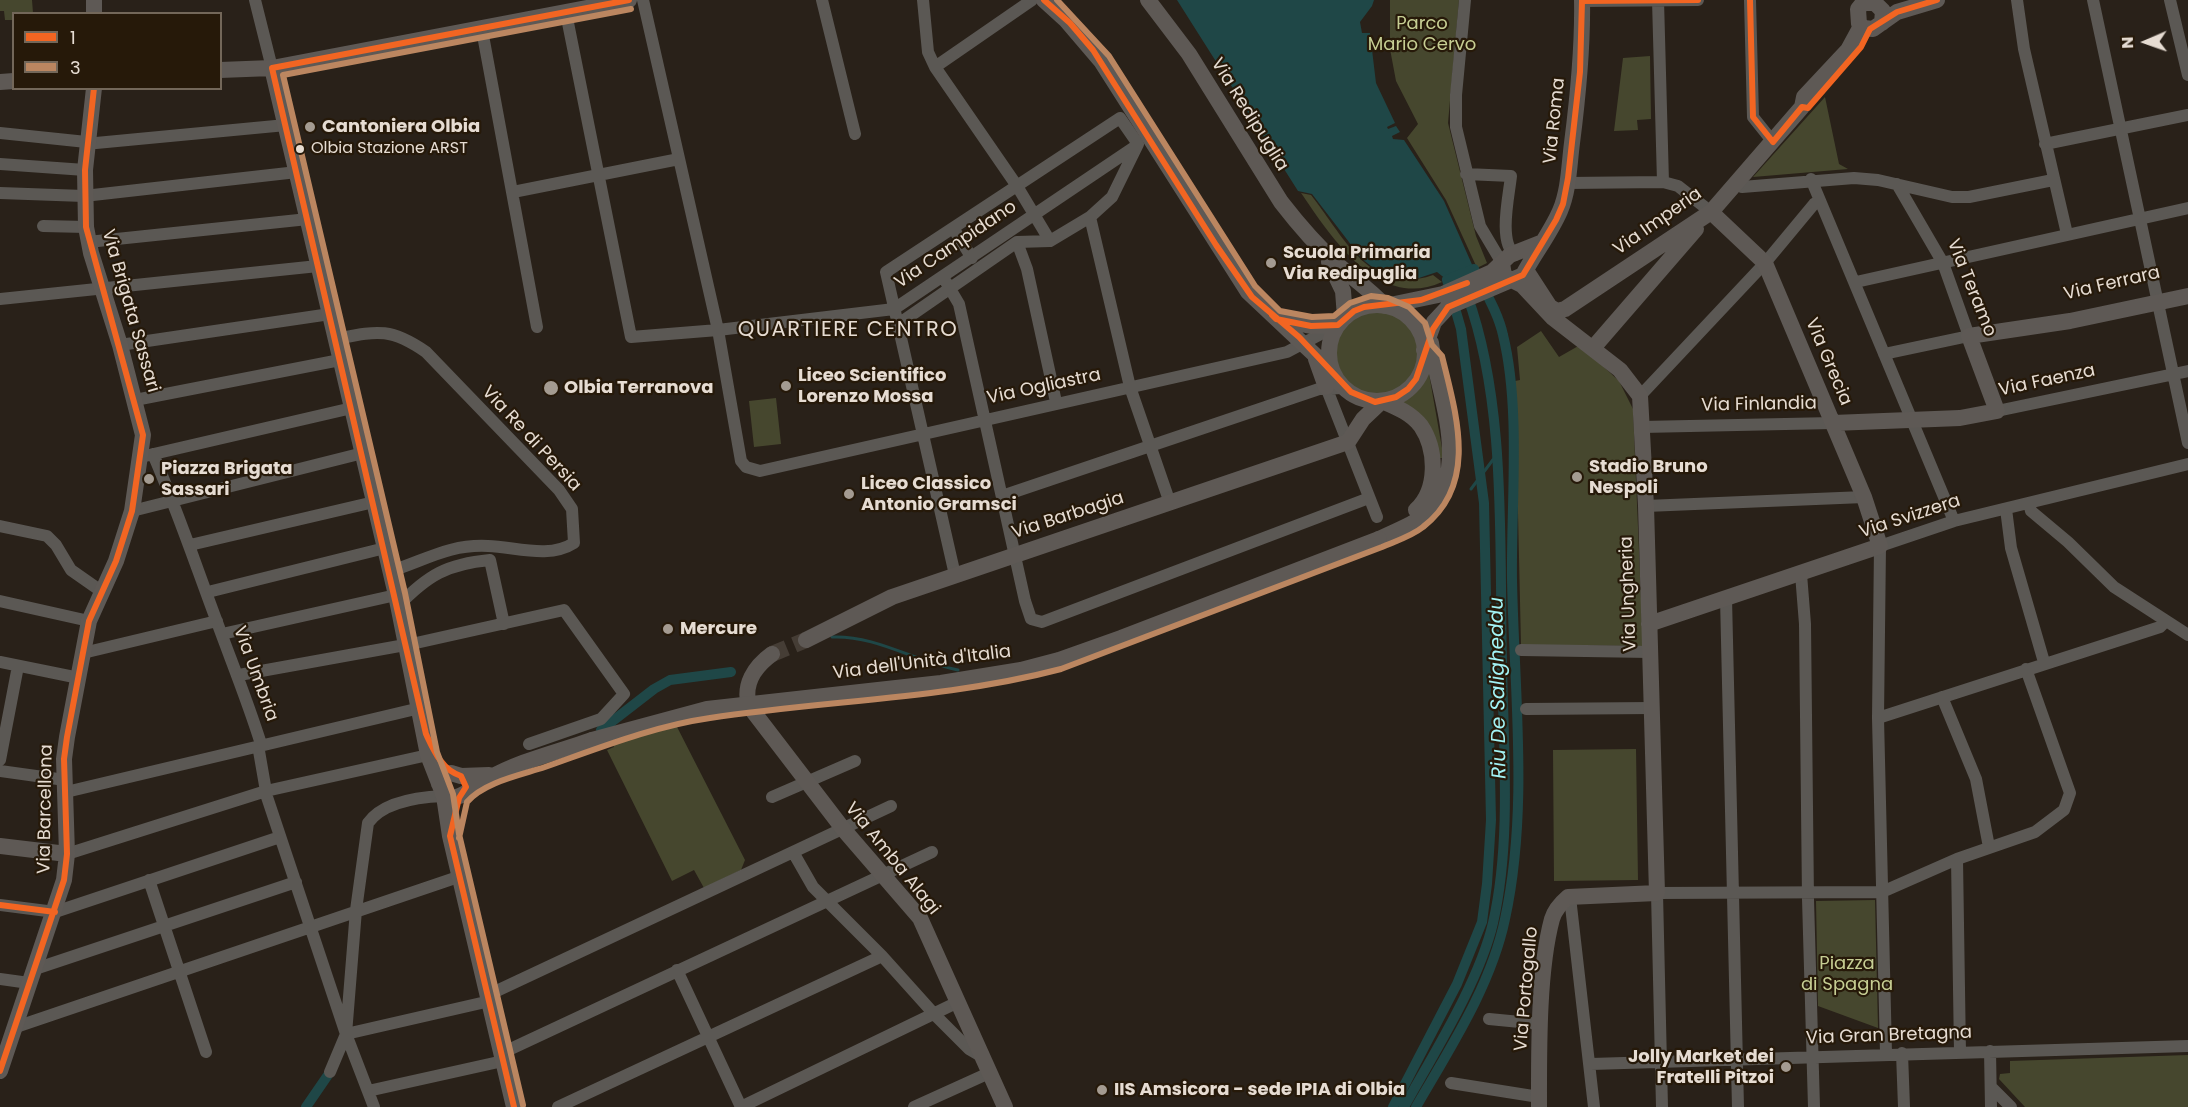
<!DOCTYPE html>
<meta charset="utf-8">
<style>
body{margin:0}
#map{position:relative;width:2188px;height:1107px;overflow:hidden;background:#292119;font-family:Poppins,sans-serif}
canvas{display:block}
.legend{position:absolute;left:12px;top:12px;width:210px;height:78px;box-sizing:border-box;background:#261909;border:2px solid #736759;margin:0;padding:8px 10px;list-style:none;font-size:18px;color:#e6dcd2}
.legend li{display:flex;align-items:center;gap:12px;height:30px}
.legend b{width:30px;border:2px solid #736759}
.north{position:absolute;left:2116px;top:12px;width:60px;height:60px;-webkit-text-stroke:4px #261909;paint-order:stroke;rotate:268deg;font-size:16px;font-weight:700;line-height:24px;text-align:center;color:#e6dcd2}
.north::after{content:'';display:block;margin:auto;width:21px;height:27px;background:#e6dcd2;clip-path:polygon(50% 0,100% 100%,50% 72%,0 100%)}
</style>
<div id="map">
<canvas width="2188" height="1107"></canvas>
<ul class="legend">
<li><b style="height:8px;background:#f26522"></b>1</li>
<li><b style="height:8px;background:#bb8660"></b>3</li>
</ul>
<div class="north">N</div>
</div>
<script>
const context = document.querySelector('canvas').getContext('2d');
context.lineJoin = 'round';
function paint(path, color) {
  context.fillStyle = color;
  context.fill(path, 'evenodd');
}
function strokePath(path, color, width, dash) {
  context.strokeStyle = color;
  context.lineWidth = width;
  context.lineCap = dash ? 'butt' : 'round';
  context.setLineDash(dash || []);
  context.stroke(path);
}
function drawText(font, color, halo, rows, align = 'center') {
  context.font = font + ' Poppins,sans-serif';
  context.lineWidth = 4.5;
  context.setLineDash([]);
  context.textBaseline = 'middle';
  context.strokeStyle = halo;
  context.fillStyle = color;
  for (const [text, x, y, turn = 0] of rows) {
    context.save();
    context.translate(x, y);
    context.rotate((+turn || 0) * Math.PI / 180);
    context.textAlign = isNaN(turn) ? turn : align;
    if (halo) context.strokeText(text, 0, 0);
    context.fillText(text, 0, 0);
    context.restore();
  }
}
paint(new Path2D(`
 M0,0h32l1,13 -19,1 -1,6h-8l-1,-9h-4z
 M1390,0h69l-11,123 28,113 11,27 -10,5 -31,-68 -39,-62 11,-14 -22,-43 -6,-32z
 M1650,56l1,63 -14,1 1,10 -24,1 9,-73z
 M1825,97l14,67 9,5 -95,8z
 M1301,193l10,2c34,43 59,102 122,80l9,7c-63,29 -110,-44 -141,-89z
 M1336 353a41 41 0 1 1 82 0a41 41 0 1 1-82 0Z
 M1541,331l18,26 21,-12 39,36 14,28 10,237 -122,-1 -6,-264 5,-1 -3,-33z
 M1428,368l14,80v10h-4l-43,-56 24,-17z
 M776,398l5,46 -27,3 -5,-46z
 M674,721l71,139 -4,10 -37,18 -10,-18 -22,11 -65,-131 7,-3 -3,-7z
 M1636,749l2,131 -84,1 -1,-131z
 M1875,900l3,128 -60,-22 -2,-105z
 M2188,1055v52h-163l-26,-28 1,-5 10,-1v-12z`), '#46472e');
paint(new Path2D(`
 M1177,0h197l-2,6 -12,16 2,11h8l6,50 19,40 -8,4 1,2 8,-3 4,6 -8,4 1,3 11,1 40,61 30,68 -27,11 -10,-8 -24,8 -28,-3 -23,-18 -50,-65 -14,-3z`), '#1f4747');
strokePath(new Path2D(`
 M1471,489l24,-32
 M832,637c44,-2 84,25 126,33`), '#1f4747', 3);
strokePath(new Path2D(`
 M601,730l53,-41 16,-9 61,-8
 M306,1107l22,-32
 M1393,1107l64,-123 25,-62 5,-38 4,-64 -7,-317 -23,-174 -14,-49 27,-11c10,21 24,43 29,66 18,73 8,169 9,244 2,113 17,229 -7,340 -14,67 -55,129 -89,188
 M1404,1107c30,-54 75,-125 89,-184 19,-83 10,-179 9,-263 -3,-116 5,-256 -35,-365`), '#1f4747', 10);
strokePath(new Path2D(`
 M772,654l34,-14`), '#453d35', 16, [16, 8]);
strokePath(new Path2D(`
 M255,0l17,68
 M643,0l75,330 23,131 5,6 14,4 527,-119 47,-25
 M822,0l33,134
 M923,0l5,52 7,15 82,119 33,55
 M1465,0l-9,95v32l24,99 22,37
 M1658,0l5,182
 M1750,0l3,117 20,25
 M2017,0l7,49 43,185
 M2093,0l95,443
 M2170,0l18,75
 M1582,1l116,-1
 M566,13l65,324 87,-7 176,-21 242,-163
 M482,30l55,297
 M935,67l97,-67
 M0,133l96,10 190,-18
 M2045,144l143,-29
 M0,164l85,6
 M1466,174l45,2c-2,20 -13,66 4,79
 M1811,179l143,342
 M1568,183l95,-1 15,4 33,26
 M1737,183l5,4 112,-9 24,2 74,17h17l84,-17
 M513,192l166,-33
 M0,193l84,3 213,-24
 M1090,217l40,170 40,116
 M43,226l43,1
 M953,228l19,30
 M88,242l220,-23
 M1017,242l10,27 29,133
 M946,282l13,22 66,297 6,18 11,3 327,-124
 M1856,282l332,-74
 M0,299l318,-33
 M897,325l120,-83 33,-1 40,-24 22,-20 26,-53 -18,-26 -234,154 69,303
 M336,339c41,-8 54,-12 90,13l133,138 13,19 2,34c-25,16 -58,4 -86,3 -39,-2 -62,14 -97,25
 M120,345l210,-31
 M1884,354l85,-18 -26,-73 -46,-79
 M1326,387l51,130
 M1640,396l125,-133 49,-59 5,-3
 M135,400l205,-40
 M1997,411l191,-40
 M1642,427l191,-4
 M153,454c24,55 43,112 64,168 15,41 31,80 44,122l-2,7 8,46 79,237 28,73
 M145,456l207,-48
 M1002,496l317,-107 24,-1
 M2029,503l2,8 37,31 46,45 74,48
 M1646,506l218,-9
 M2006,509l5,39 33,114
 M132,511l231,-58
 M0,526l47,10 9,9 15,25 30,21
 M190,545l184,-43
 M1801,574l4,50 3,275 6,208
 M208,592l177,-44
 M1726,598l12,509
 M0,601l89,20
 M398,606c30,-31 49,-42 92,-46l14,64
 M222,634l174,-39
 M1521,650l129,2
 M83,653l134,-32
 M0,662l79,16
 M239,675l177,-32 148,-33 60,84 -23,25 -72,25
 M1942,697l34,82 13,68
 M1526,709l126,-1
 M1878,718l282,-91 5,-5
 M0,760l18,-94
 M0,771l65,9
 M66,792l354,-84
 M772,797l83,-36
 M793,852l20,35 69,69 53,59 34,34 12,7
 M67,854l199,-63 162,-36
 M1957,859l3,194
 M149,880l57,172
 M1568,897l3,9 23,201
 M0,905l55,7 225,-75
 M35,969l261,-87
 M677,970l64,137
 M0,979l29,4
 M488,995l403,-189
 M1489,1019l52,5
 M13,1028l448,-152
 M346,1034l144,-33
 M1990,1051l1,56
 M502,1053l430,-201
 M1886,1053l-8,-335 2,-172 74,-25 234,-57
 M1902,1053l2,54
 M1591,1064l597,-18
 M330,1072l16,-38 10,-124 12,-87c15,-21 51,-26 76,-27
 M1451,1083l88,14
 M1991,1087l20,20
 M368,1091l135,-30
 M558,1107l324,-151
 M741,1107l217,-105
 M914,1107l75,-34
 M1662,1107l-5,-214 225,-1 75,-33 78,-27 29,-22 6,-17 -44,-124`), '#5b5854', 12);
strokePath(new Path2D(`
 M94,0v14
 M1044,0l22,20 35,41 147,231 85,80
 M1148,0l41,54 92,148c17,22 36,44 57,63 16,14 32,25 47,41
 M1882,23l1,-12 -8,-8h-12l-5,6 1,15 5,4 9,1 24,-17 40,-12
 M272,68l124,527 32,160 16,41 6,40 64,271
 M220,70l52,-2 357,-68
 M0,82l14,-1
 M1329,262l14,29 2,26
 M1502,263l2,13 18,9 31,33 67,52 20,26 6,110 11,387 -89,4c-7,6 -13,12 -16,22 -14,52 -13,133 -13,188
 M1526,270l24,37 7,4 8,-2 146,-97 91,-105 2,-10 44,-47 13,-24
 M1329 353a48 48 0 1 1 96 0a48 48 0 1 1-96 0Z
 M1385,306l58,-12 49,-22 18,-17 33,-13
 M1280,320l31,6 27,-1
 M1593,348l103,-119
 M1424,350l10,-28 14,-15 75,-32c11,-21 27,-41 37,-64 9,-21 9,-45 12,-68 6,-47 11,-95 10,-143
 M1316,359l10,28
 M1382,401c14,6 29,12 39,25 16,24 17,64 -5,84
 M1833,423l127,-5 37,-7 -28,-75 101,-15 118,-25
 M1379,539c12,-6 26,-11 37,-18 61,-40 23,-122 15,-178
 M1649,624l231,-78 -16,-49 -99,-234 -54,-51
 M806,640l86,-43 456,-155 15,-23 19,-18
 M772,654c-18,13 -29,31 -23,52l95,124 76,88 85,189
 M439,784l4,-8 8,-3 10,3 28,-1
 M444,796c12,8 31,-10 44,-17 31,-18 70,-27 104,-39
 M0,846l67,8
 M0,1071l64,-191 3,-26 -3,-95 3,-22 22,-116 27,-60 16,-50 11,-76 -23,-90 -29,-92 -5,-26 -1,-57 9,-82`), '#5e5955', 16);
strokePath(new Path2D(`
 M592,740l115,-31 234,-26 80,-13 38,-10 62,-22 258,-99`), '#5e5955', 16);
strokePath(new Path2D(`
 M1044,0l26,23 23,27 123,195 36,52 47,40 52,55 24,10 21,-5 12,-8 8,-10 17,-50 15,-22 75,-32 33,-55 7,-16 5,-26 12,-106 2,-71
 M1750,0l3,117 20,25
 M1582,1l116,-1
 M272,68l154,666c8,17 16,36 35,42l5,11 -7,11 -9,38 64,271
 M272,68l357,-68
 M1773,142l29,-35 6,1 53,-61 9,-18 27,-17 40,-12
 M1272,315l4,4 35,7 27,-1 16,-14 10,-4 57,-7 46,-17
 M0,905l55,7
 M0,1071l64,-191 3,-26 -3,-95 3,-22 22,-116 27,-60 16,-50 11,-76 -57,-208 -1,-57 9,-82`), '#f26522', 6);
strokePath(new Path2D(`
 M459,838l8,-36c17,-20 54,-27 78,-35 54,-19 109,-41 165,-49 117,-18 237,-19 351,-49l321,-122c14,-6 30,-11 41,-20 56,-43 33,-113 19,-171l-10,-11 -7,-22 -16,-16 -21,-9 -17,-2 -21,7 -16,13 -22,1 -32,-6 -25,-25 -146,-230 -52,-56
 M523,1105l-64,-271 -6,-40 -16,-42 -32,-159 -122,-518 348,-66`), '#bb8660', 6);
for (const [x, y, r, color] of [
 [310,127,6,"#a49b91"],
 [300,149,5,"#e6dcd2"],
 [1271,263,6,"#a49b91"],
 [786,386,6,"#a49b91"],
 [551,388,8,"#a49b91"],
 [1577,477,6,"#a49b91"],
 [149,479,6,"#a49b91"],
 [849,494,6,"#a49b91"],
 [668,629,6,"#a49b91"],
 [1786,1067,6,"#a49b91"],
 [1102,1090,6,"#a49b91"]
]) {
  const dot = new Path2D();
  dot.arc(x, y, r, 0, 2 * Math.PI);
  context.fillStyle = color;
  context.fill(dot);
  strokePath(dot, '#261909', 2);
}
drawText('16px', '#e6dcd2', '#261909', [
 ["Olbia Stazione ARST",311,149]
], 'left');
drawText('18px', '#c6ce93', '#261909', [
 ["Parco",1422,24],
 ["Mario Cervo",1422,45],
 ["Piazza",1847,964],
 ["di Spagna",1847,985]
]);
drawText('18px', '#e6dcd2', '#261909', [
 ["Via Redipuglia",1249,115,58],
 ["Via Roma",1555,121,-84],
 ["Via Imperia",1658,222,-35],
 ["Via Campidano",956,245,-34],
 ["Via Ferrara",2112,284,-13],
 ["Via Teramo",1971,288,68],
 ["Via Brigata Sassari",130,311,74],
 ["Via Grecia",1828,362,67],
 ["Via Faenza",2047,381,-12],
 ["Via Ogliastra",1044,387,-12],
 ["Via Finlandia",1759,405,-1],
 ["Via Re di Persia",531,439,47],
 ["Via Barbagia",1068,516,-18],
 ["Via Svizzera",1910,517,-18],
 ["Via Ungheria",1629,594,-92],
 ["Via dell'Unità d'Italia",922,663,-7],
 ["Via Umbria",255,674,70],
 ["Via Barcellona",46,809,-89],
 ["Via Amba Alagi",892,859,51],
 ["Via Portogallo",1527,989,-85],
 ["Via Gran Bretagna",1889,1036,-2]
]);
drawText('bold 18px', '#e6dcd2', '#261909', [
 ["Cantoniera Olbia",322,127],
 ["Scuola Primaria",1283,253],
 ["Via Redipuglia",1283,274],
 ["Liceo Scientifico",798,376],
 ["Lorenzo Mossa",798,397],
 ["Olbia Terranova",564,388],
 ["Stadio Bruno",1589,467],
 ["Nespoli",1589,488],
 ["Piazza Brigata",161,469],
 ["Sassari",161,490],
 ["Liceo Classico",861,484],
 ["Antonio Gramsci",861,505],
 ["Mercure",680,629],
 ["Jolly Market dei",1774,1057,"right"],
 ["Fratelli Pitzoi",1774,1078,"right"],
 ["IIS Amsicora - sede IPIA di Olbia",1114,1090]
], 'left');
drawText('italic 20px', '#a2f3f5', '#261909', [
 ["Riu De Saligheddu",1499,688,-91]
]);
context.letterSpacing = '1.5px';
drawText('21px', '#e6dcd2', '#261909', [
 ["QUARTIERE CENTRO",848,331]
]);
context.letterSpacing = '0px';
</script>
